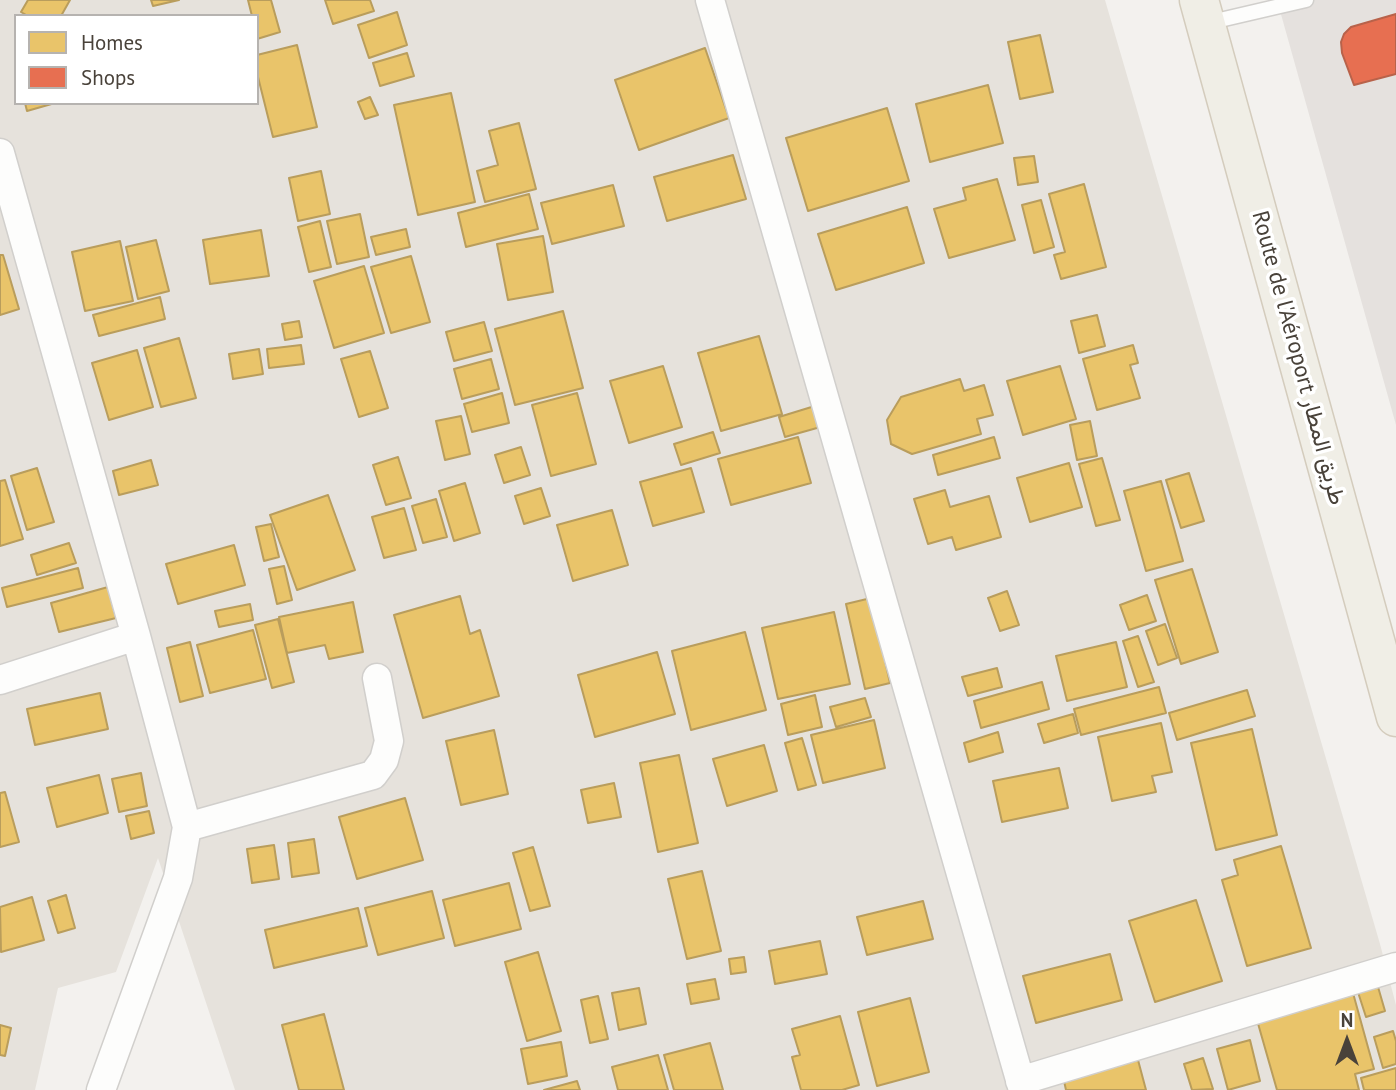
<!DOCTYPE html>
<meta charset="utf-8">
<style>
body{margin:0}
#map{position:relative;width:1396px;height:1090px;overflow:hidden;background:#f3f1ee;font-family:"PT Sans",sans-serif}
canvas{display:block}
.legend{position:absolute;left:14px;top:14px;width:245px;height:91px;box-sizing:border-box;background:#fff;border:2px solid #b6b3b0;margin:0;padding:9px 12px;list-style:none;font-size:21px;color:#49423a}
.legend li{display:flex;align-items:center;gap:14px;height:35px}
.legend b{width:35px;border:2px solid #b6b3b0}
.north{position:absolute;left:1312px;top:1006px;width:70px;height:70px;-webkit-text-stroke:5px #fff;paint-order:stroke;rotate:0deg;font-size:19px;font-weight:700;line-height:28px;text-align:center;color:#49423a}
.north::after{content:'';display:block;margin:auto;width:24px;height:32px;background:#49423a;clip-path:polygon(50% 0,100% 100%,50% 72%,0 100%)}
</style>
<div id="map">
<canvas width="1396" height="1090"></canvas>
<ul class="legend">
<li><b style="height:19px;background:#e9c46a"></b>Homes</li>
<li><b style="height:19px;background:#e76f51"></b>Shops</li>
</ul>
<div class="north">N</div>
</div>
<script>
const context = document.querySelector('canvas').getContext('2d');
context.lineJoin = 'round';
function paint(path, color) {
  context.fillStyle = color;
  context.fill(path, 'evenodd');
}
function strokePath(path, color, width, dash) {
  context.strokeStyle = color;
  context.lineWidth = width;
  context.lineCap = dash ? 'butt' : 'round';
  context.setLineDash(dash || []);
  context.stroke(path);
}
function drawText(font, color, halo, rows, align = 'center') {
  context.font = font + ' "PT Sans",Vazirmatn,sans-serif';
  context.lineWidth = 7;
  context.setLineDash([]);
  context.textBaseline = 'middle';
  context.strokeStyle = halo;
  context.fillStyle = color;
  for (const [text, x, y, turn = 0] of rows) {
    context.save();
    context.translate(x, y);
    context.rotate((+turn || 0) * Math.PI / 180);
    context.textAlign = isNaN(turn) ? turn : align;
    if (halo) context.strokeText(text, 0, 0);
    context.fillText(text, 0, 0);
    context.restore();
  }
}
paint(new Path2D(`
 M0,0h1105l275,944 16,61v85h-1161l-77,-232 -42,114 -58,16 -23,102h-35zM16,16h241v87h-241z`), '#e6e2dc');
paint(new Path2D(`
 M1277,0h119v426v-1z`), '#e5e1de');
const homes = new Path2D(`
 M28,0h42l-9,16h-33l-7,-4z
 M151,0h28l-26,6z
 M248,0h23l9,32 -23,7v-23h-5z
 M325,0h45l4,11 -41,13z
 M397,12l10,33 -38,13 -11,-33z
 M1040,35l13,57 -33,7 -12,-57z
 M297,45l20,82 -44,10 -16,-64v-18z
 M705,48l24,70 -90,32 -24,-70z
 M407,53l7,23 -34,10 -7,-23z
 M988,85l15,58 -73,19 -14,-58z
 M451,93l24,109 -57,13 -24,-110z
 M370,97l8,18 -13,4 -7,-17z
 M25,103h30l-28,8z
 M887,108l22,73 -101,30 -22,-73z
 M519,123l17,66 -51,13 -8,-31 21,-6 -9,-34z
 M733,155l13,44 -79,22 -13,-44z
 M1034,156l4,26 -20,3 -4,-27z
 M321,171l9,43 -32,7 -9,-43z
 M997,179l18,61 -66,18 -15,-49 32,-9 -3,-12z
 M1084,184l22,83 -45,12 -7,-24 11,-3 -16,-58z
 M613,185l11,41 -72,18 -11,-41z
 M529,194l9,35 -72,18 -8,-34z
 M1041,200l13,47 -20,6 -12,-48z
 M907,207l17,56 -88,27 -18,-56z
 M360,214l9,43 -32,7 -10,-43z
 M320,221l11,46 -22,5 -11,-45z
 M406,229l4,18 -34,8 -5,-18z
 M261,230l8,46 -59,8 -7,-44z
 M543,236l10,56 -45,8 -11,-56z
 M156,240l13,51 -31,8 -12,-52z
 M120,241l13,60 -48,10 -13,-59z
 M0,255h3l16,54 -19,6z
 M411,256l19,66 -39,11 -20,-66z
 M364,266l20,67 -50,15 -20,-67z
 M160,297l5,22 -66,17 -6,-21z
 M563,311l20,77 -68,17 -20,-76z
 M1097,315l8,31 -26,7 -8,-32z
 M299,321l3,16 -17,3 -3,-16z
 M484,322l8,29 -38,10 -8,-29z
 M759,336l23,78 -61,17 -23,-78z
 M179,338l17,60 -35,9 -17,-59z
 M301,345l3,19 -35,4 -2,-19z
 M1133,345l5,18 -8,2 10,33 -43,12 -14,-51z
 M259,349l4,25 -30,5 -4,-25z
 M137,350l16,57 -44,13 -17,-57z
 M370,351l18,57 -29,9 -18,-58z
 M491,359l8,30 -37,10 -8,-30z
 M663,366l19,61 -53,16 -19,-62z
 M1060,366l16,53 -53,16 -16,-54z
 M960,379l4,12 20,-6 9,30 -16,4 4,15 -69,20 -21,-10 -4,-24 14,-23z
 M502,393l7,30 -37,9 -8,-28z
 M577,393l19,71 -45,12 -19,-71z
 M818,405l6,21 -39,11 -6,-20z
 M461,416l9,38 -25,6 -9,-39z
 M1090,421l7,35 -20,4 -7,-35z
 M713,432l7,21 -39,12 -7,-21z
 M798,437l13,46 -80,22 -13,-46z
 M994,437l6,21 -62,17 -5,-20z
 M521,447l9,28 -26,8 -9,-28z
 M398,457l13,41 -25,7 -13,-40z
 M1102,458l18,62 -24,6 -17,-62z
 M151,460l7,25 -39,10 -6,-24z
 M1069,463l13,44 -52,15 -13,-44z
 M37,468l17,54 -27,8 -16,-54z
 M691,468l13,44 -51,14 -13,-44z
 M1189,473l15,48 -23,7 -15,-48z
 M5,480l18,59 -23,7v-65z
 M1161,481l22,80 -37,10 -22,-80z
 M465,483l15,50 -26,8 -15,-50z
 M541,488l9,28 -26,8 -9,-28z
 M945,490l5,17 39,-11 12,41 -45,13 -4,-13 -24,7 -14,-45z
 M328,495l27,75 -58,20 -27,-75z
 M436,499l11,38 -24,6 -11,-37z
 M404,508l12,42 -32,8 -12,-41z
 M612,510l16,55 -55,16 -16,-56z
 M271,524l8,33 -15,4 -8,-34z
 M69,543l7,20 -39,12 -6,-20z
 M234,545l11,40 -67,19 -12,-40z
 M284,566l8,34 -15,4 -8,-35z
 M78,568l5,20 -76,19 -5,-19z
 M1192,569l26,83 -37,12 -26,-84z
 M108,587l8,31 -57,14 -8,-29z
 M1007,591l12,34 -19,6 -12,-33z
 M1147,595l9,26 -27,9 -9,-25z
 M460,596l10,38 10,-4 19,66 -76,22 -29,-103z
 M871,598l19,85 -25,6 -19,-85z
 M353,602l10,50 -34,7 -4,-14 -38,8 -8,-36z
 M250,604l3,16 -34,7 -4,-16z
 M834,612l16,72 -72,15 -16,-71z
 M278,619l16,63 -22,6 -17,-63z
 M1165,624l12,34 -19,7 -12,-34z
 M253,630l13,49 -56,14 -13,-48z
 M745,632l21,78 -75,20 -19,-79z
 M1138,636l16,46 -16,5 -15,-46z
 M190,642l13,54 -23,6 -13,-54z
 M1116,642l11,45 -60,14 -11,-45z
 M657,652l18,62 -80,23 -17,-62z
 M997,668l5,19 -34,9 -6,-19z
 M1042,682l7,27 -68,19 -7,-27z
 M1159,687l7,26 -85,22 -7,-26z
 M1247,690l8,26 -78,24 -8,-27z
 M100,693l8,36 -73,16 -8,-36z
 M815,695l7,32 -34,8 -7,-31z
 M865,698l6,19 -35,10 -6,-20z
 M1073,714l5,19 -34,10 -6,-19z
 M874,720l11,48 -62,15 -12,-48z
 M1161,723l11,49 -20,4 4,16 -44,9 -14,-64z
 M1252,729l25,106 -61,15 -25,-107z
 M494,730l14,64 -47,11 -15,-64z
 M998,732l5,20 -34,10 -5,-19z
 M802,738l14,47 -18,5 -13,-47z
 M764,745l13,46 -50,15 -14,-47z
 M679,755l19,88 -40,9 -18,-89z
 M1059,768l9,40 -66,14 -9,-41z
 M141,773l6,33 -28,6 -7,-33z
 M99,775l9,38 -51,14 -10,-39z
 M614,783l7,34 -33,6 -7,-33z
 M5,792l14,50 -19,5v-54z
 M405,798l18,62 -66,19 -18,-62z
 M149,811l5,22 -23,6 -5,-23z
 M314,839l5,34 -27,4 -4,-34z
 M274,845l5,34 -27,4 -5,-34z
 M1281,846l30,102 -64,18 -25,-86 16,-5 -4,-15z
 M533,847l17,59 -20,5 -17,-58z
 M702,871l19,80 -34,8 -19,-80z
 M509,883l12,46 -66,17 -12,-46z
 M432,891l12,47 -66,17 -13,-47z
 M66,895l9,33 -17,5 -10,-32z
 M32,897l12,43 -43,12 -1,-45z
 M1196,900l26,81 -67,21 -26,-81z
 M923,901l10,38 -66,16 -10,-38z
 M358,908l9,38 -93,22 -9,-38z
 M820,941l7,33 -52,10 -6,-33z
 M538,952l23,79 -34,10 -22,-79z
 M1110,954l12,46 -86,23 -13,-47z
 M744,957l2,15 -15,2 -2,-15z
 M715,979l4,20 -28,5 -4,-20z
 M1376,980l9,31 -19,6 -10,-31z
 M639,988l7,36 -27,6 -7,-37z
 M1353,993l21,76 -19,5 4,16h-82l-20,-70z
 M598,996l10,43 -18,4 -9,-43z
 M910,998l19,74 -52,14 -19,-74z
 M324,1014l20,76h-45l-17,-65z
 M840,1016l19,69 -17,5h-41l-9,-33 8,-2 -8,-26z
 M0,1025l11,3 -6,28 -5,-1z
 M1393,1031l3,10v23l-13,4 -9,-31z
 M1250,1040l10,41 -32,9 -11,-41z
 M561,1042l6,34 -39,8 -7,-35z
 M710,1043l13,47h-49l-10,-35z
 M658,1055l10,35h-50l-6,-23z
 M1203,1058l10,31 -21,1 -8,-26z
 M1138,1060l8,30h-80l-2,-9z
 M1396,1068v22h-32l-3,-12z
 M577,1081l3,9h-36z`);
paint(homes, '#e9c46a');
strokePath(homes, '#b99d5c', 2);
const shops = new Path2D(`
 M1396,14v60l-42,11 -12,-32 -1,-11 3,-8 7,-7z`);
paint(shops, '#e76f51');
strokePath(shops, '#b8624a', 2);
const lane = new Path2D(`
 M1207,23l99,-23`);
const street = new Path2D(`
 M710,0l313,1090
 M0,153l136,483 51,191 -9,51 -77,212
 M0,680l136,-44
 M187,827l186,-52 11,-15 5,-19 -12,-63
 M1020,1081l376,-114`);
const primary = new Path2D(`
 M1199,0l197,717`);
strokePath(lane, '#d1cfcc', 17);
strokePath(street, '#d1cfcc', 31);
strokePath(primary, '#d4ccbd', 41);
strokePath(lane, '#fdfdfc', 14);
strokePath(street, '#fdfdfc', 28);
strokePath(primary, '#f0eee6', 38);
drawText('23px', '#49423a', '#fff', [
 ["Route de l'Aéroport طريق المطار",1298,358,75]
]);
</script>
